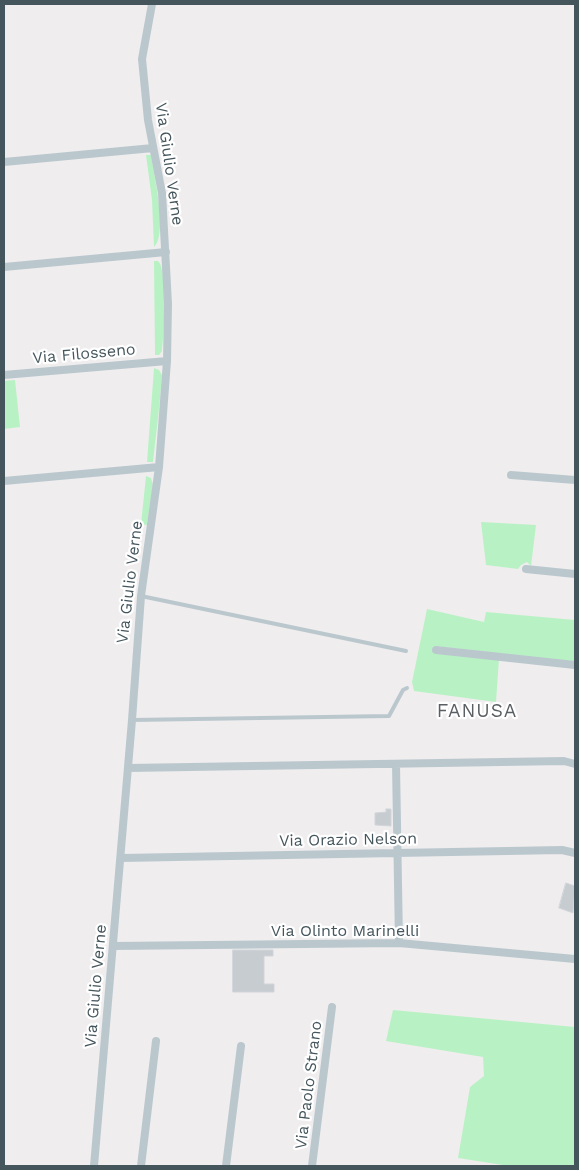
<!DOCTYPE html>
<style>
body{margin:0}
#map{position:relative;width:579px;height:1170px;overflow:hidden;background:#f0edee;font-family:"Work Sans",sans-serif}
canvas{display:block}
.frame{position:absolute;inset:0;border:5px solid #44555c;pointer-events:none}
</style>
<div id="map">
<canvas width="579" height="1170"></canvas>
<div class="frame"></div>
</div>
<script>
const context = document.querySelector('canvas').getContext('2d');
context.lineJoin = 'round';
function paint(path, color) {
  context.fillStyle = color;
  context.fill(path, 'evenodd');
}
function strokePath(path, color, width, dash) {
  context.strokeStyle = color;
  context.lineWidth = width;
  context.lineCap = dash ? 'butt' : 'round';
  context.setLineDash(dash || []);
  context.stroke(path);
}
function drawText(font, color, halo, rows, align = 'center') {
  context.font = font + ' "Work Sans",sans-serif';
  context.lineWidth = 4.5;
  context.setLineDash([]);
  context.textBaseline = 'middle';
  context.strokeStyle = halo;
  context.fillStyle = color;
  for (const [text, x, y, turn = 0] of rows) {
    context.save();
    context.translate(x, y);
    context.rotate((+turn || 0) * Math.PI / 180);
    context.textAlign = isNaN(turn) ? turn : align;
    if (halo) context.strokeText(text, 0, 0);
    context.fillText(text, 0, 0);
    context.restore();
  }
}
paint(new Path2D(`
 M146,155h5c3,19 17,80 3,92l-2,-47z
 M154,261h4c10,8 6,75 4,90l-3,4h-4z
 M154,368l5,2 3,5c-2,30 -6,58 -9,87h-6z
 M15,380l5,47 -16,2v-48z
 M146,476l5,2 2,7 -6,40 -6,-1z
 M481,522l55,3 -5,41 -4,-4 -6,3 -3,4 -32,-4z
 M427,609l57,13 2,-10 89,8v42l-141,-16 -1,5 66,8 -3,43 -82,-11 -2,-9z
 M393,1010l182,17v139h-66l-51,-8 12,-71 14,-11 -1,-19 -97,-16z`), '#b8f2c4');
const building = new Path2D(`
 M386,809h5v17l-16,-1v-12l11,-1z
 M566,883l9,3 -2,27 -14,-5z
 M233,950h40v6h-9v28h10v8h-41z`);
paint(building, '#c7ccd1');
strokePath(building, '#d1d5da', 1);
strokePath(new Path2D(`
 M141,596l265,55
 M132,720l257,-4 14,-26 4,-2`), '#bac8ce', 4);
strokePath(new Path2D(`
 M4,162l149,-14
 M4,267l162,-15
 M4,375l163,-14
 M511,475l64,5
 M4,481l155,-14
 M526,569l49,5
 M436,650l139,15
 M396,764l3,179
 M128,768l436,-7 11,3
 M121,858l441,-8 13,3
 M113,946l286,-3 176,16
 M94,1166l38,-446 9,-124 18,-129 8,-106 1,-57 -6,-111 -14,-73 -6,-61 10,-55
 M141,1166l15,-125
 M226,1166l15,-120
 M312,1166l20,-159`), '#bac8ce', 8);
drawText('16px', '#44555c', '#fff', [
 ["Via Giulio Verne",169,164,82],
 ["Via Filosseno",84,354,-5],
 ["Via Giulio Verne",130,582,-83],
 ["Via Orazio Nelson",348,840,-1],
 ["Via Olinto Marinelli",345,931],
 ["Via Giulio Verne",96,986,-85],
 ["Via Paolo Strano",309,1085,-83]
]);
context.letterSpacing = '1px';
drawText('19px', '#5a5f63', '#fff', [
 ["FANUSA",477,711]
]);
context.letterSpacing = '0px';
</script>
